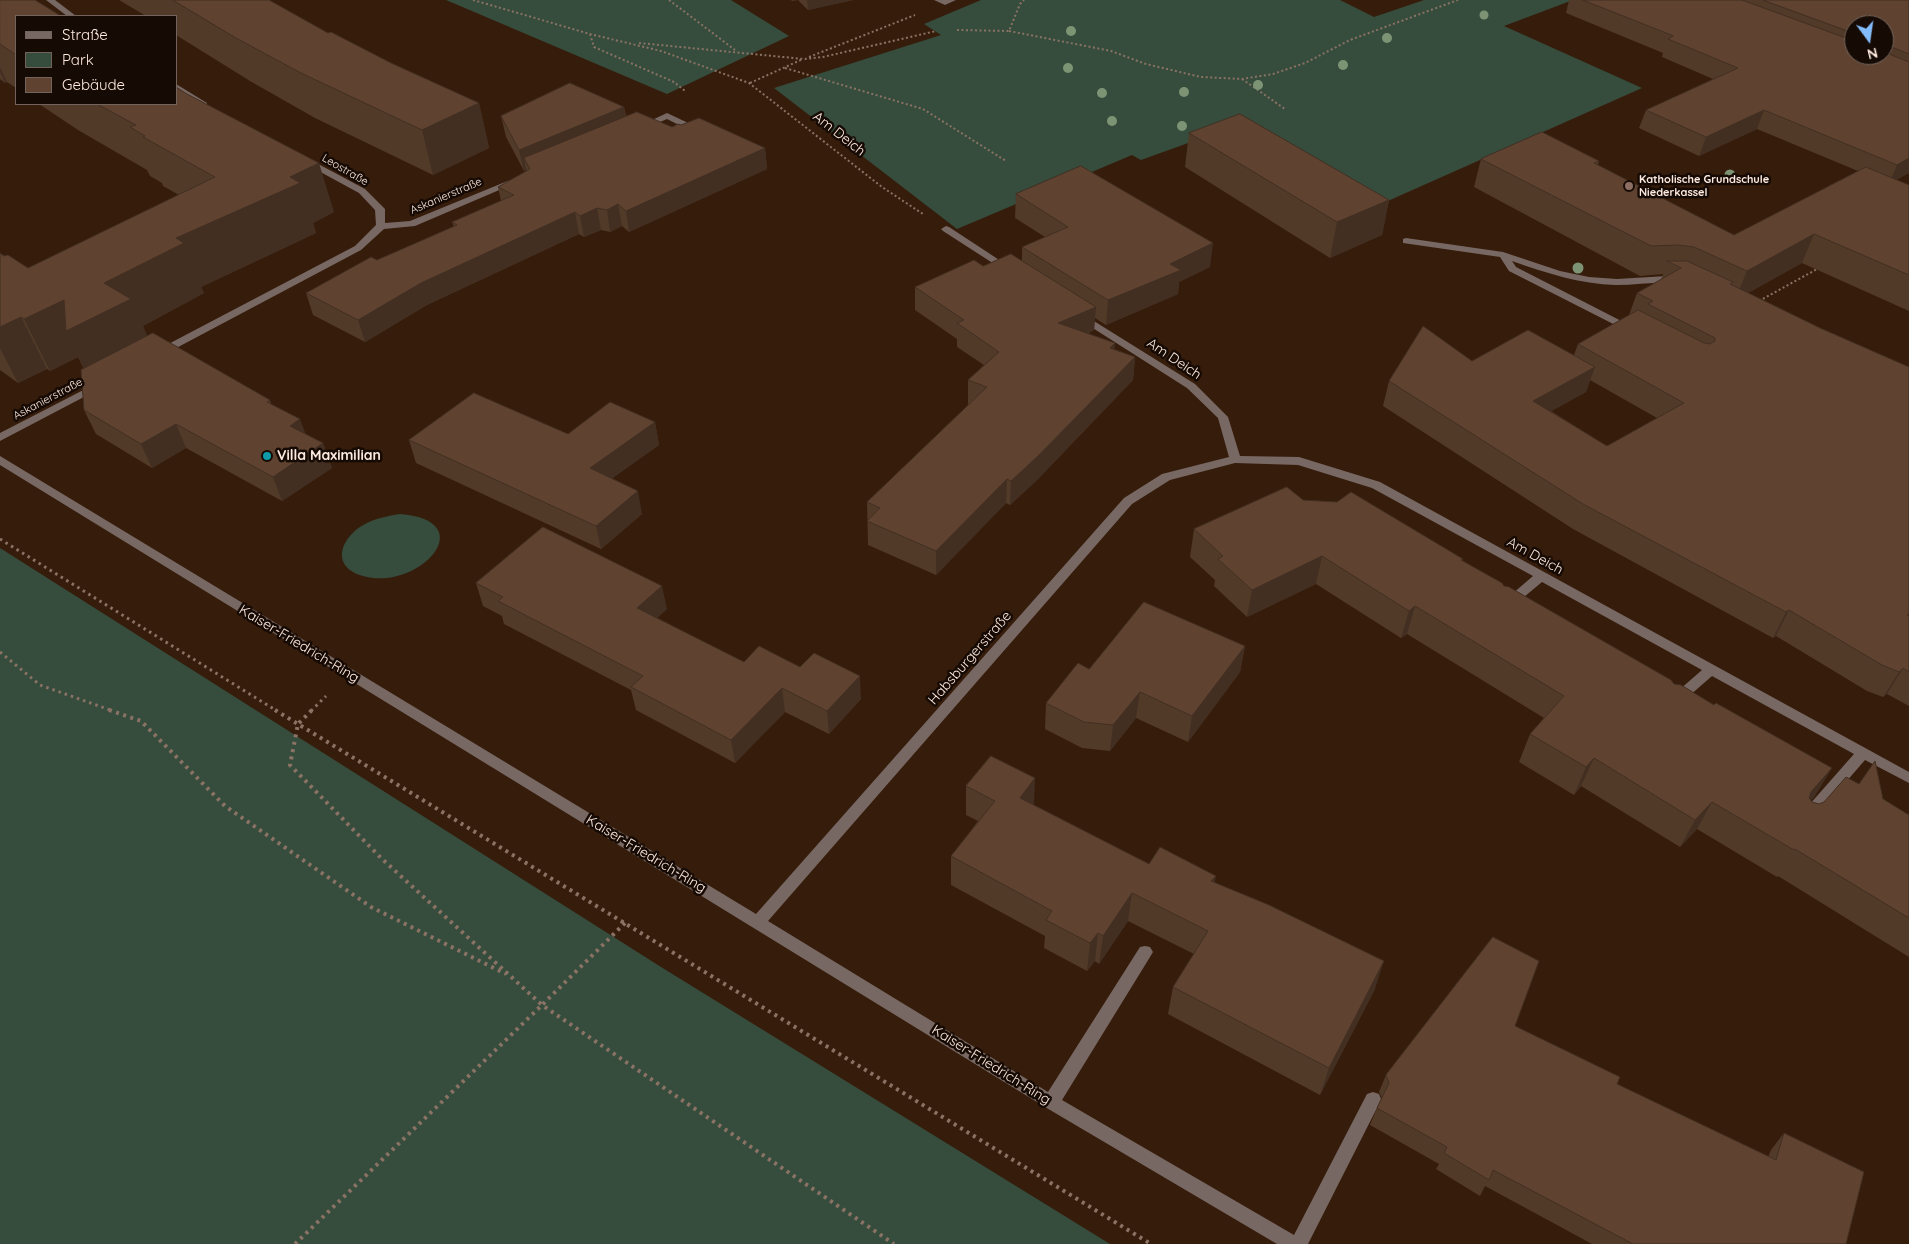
<!DOCTYPE html>
<meta charset="utf-8">
<style>
body{margin:0}
#map{position:relative;width:1909px;height:1244px;overflow:hidden;background:#361c0b;font-family:Quicksand,sans-serif}
canvas{display:block}
.legend{position:absolute;left:15px;top:15px;width:162px;height:90px;box-sizing:border-box;background:#160a04;border:1px solid #72645c;margin:0;padding:6px 9px;list-style:none;font-size:15px;color:#fdeae0}
.legend li{display:flex;align-items:center;gap:10px;height:25px}
.legend b{width:25px;border:1px solid #72645c}
.north{position:absolute;left:1844px;top:15px;width:50px;height:50px;box-sizing:border-box;background:#160a04;border:1px solid #72645c;border-radius:50%;rotate:166deg;font-size:14px;font-weight:700;line-height:20px;text-align:center;color:#fdeae0}
.north::after{content:'';display:block;margin:auto;width:18px;height:22px;background:#82bcfa;clip-path:polygon(50% 0,100% 100%,50% 72%,0 100%)}
</style>
<div id="map">
<canvas width="1909" height="1244"></canvas>
<ul class="legend">
<li><b style="height:6px;background:#786863"></b>Straße</li>
<li><b style="height:14px;background:#364d3d"></b>Park</li>
<li><b style="height:14px;background:#5f4330"></b>Gebäude</li>
</ul>
<div class="north">N</div>
</div>
<script>
const context = document.querySelector('canvas').getContext('2d');
context.lineJoin = 'round';
function paint(path, color) {
  context.fillStyle = color;
  context.fill(path, 'evenodd');
}
function strokePath(path, color, width, dash) {
  context.strokeStyle = color;
  context.lineWidth = width;
  context.lineCap = dash ? 'butt' : 'round';
  context.setLineDash(dash || []);
  context.stroke(path);
}
function drawText(font, color, halo, rows, align = 'center') {
  context.font = font + ' Quicksand,sans-serif';
  context.lineWidth = 5;
  context.setLineDash([]);
  context.textBaseline = 'middle';
  context.strokeStyle = halo;
  context.fillStyle = color;
  for (const [text, x, y, turn = 0] of rows) {
    context.save();
    context.translate(x, y);
    context.rotate((+turn || 0) * Math.PI / 180);
    context.textAlign = isNaN(turn) ? turn : align;
    if (halo) context.strokeText(text, 0, 0);
    context.fillText(text, 0, 0);
    context.restore();
  }
}
paint(new Path2D(`
 M446,0h285l58,36 -122,58z
 M981,0h359l34,17 50,-17h149l-69,26 138,62 -279,124 -136,-83 -86,31 -9,-5 -175,74 -183,-141 167,-53 -17,-11z
 M400,514c84,7 18,78 -37,62 -35,-10 -21,-41 4,-53 10,-5 21,-7 33,-9z
 M0,548l661,419 449,277h-1110z`), '#364d3d');
strokePath(new Path2D(`
 M473,0l117,34 71,17 88,32 133,104 41,27
 M669,0l66,50
 M957,30l52,1 11,-27 4,-4
 M1009,31l102,20 35,13 55,13 41,2 31,-5 32,-11 45,-23 108,-40
 M590,34l4,13 80,35 11,9
 M639,43l165,16 19,-2 113,-26
 M809,57l106,-42
 M785,68l138,41 83,52
 M1242,79l43,30
 M750,83l53,-24
 M1759,301l60,-33`), '#8a7365', 2, [2, 2.5]);
strokePath(new Path2D(`
 M0,539l277,172
 M0,652l40,33 73,26
 M311,711l15,-15`), '#8a7365', 3, [2.5, 4]);
strokePath(new Path2D(`
 M109,710l32,11 84,85 146,101 135,67
 M275,710l876,534
 M625,923l-83,82 352,239
 M295,1244l247,-239 -161,-147 -91,-93 8,-41 14,-14`), '#8a7365', 4, [3, 4.5]);
paint(new Path2D(`
 M46,0h9l21,16h-9z
 M934,0h22l-11,5z
 M176,84l31,19v4h-6l-25,-17z
 M667,113l34,16 1,2 -7,2 -28,-14 -23,10 -7,-2z
 M307,158l58,31 20,20v14l25,-2 100,-41h6l2,2 -103,44 -31,3 -23,21 -196,104h-8l-1,-2 1,-2 198,-104 21,-21 -1,-15 -16,-17 -55,-30v-4z
 M946,226l3,1 64,42 -5,3 -3,-1 -62,-40 -2,-2z
 M1406,238l97,14 57,19 29,6 28,2 50,-3 11,1 5,3 -5,3c-21,-2 -41,2 -62,2 -36,-1 -70,-12 -104,-24l4,6 119,61 1,2 -5,3 -122,-62 -9,-14 -97,-14v-4z
 M1081,313l114,71 33,33 12,39 59,1 81,25 529,290v11l-44,-23 -53,61 -5,2 -5,-2 -2,-4 2,-4 52,-59 -142,-78 -31,27h-10l-2,-3 2,-3 31,-27 -160,-88 -30,25h-8l-2,-3 2,-3 29,-25 -161,-88 -74,-23 -63,-2 -65,17 -38,24 -364,417 280,171 92,-145 5,-1 5,1 3,5 -3,5 -88,143 232,135 73,-141 6,-2 6,2 2,5 -2,5 -71,140h-31l-232,-137 -1045,-642v-9l756,458 368,-416 38,-24 67,-17 -11,-39 -31,-30 -110,-70 -1,-2z
 M97,383l4,1 1,2 -1,2 -101,53v-8z`), '#786863');
context.fillStyle = '#7d9474';
for (const [x, y, r] of [
 [1484,15,4.5],
 [1071,31,5],
 [1387,38,5],
 [1343,65,5],
 [1068,68,5],
 [1258,85,5],
 [1184,92,5],
 [1102,93,5],
 [1112,121,5],
 [1182,126,5],
 [1730,175,5.5],
 [1578,268,5.5]
]) {
  context.beginPath();
  context.arc(x, y, r, 0, 2 * Math.PI);
  context.fill();
}
paint(new Path2D(`
 M0,0l16,16v72l-9,-6 -2,1 -5,-4z
 M119,0h150l59,33 63,30 88,40 10,45 -56,27 -118,-57 -65,-37 -74,-46v-19h-30z
 M791,0h62l-45,10 -10,-10 -6,1z
 M1569,0h340v173l-13,7 13,5v126l-107,-48 -54,30 72,35 89,39v339l-22,-12 -4,3 -16,-6 -91,-55 -3,2 -200,-109 -190,-123 6,-25 83,-20 102,-6 4,-11 51,-29 8,-22 24,-13 2,-6 -23,2 -166,-89 7,-28 118,2 -1,4 136,70 124,-64 -101,-42 -58,27 -60,-28 7,-18 67,-31 -51,-22 1,-4 -97,-40zM1854,25h30v30h-30zM1590,380l67,38 -50,28 -56,-35 35,-19z
 M39,104h137l158,108 -21,11 3,10 -115,54 3,6 -61,33 4,10 123,64 1,4 34,30 18,9 9,25 -50,33 -96,-53 -34,20 -56,-34 -12,-24v-41l-6,-12 -28,14 -3,-2 -29,14 -18,-13v-117l4,3 24,12 151,-73 -16,-9 -1,-3 -12,-7 -3,-6 -69,-40z
 M624,107l2,9 46,11 9,-2 84,23 2,21 -138,63 -7,-6 -12,6 -9,-2 -17,7 -5,-3 -152,71 -62,37 -52,-27 -7,-22 71,-33 77,-33 -2,-5 49,-21 -3,-14 29,-16 -1,-1 -2,1 -18,-34 -5,-21z
 M1189,133l200,67 -7,35 -52,23 -145,-91z
 M1016,194l194,73 -31,15 -1,12 -72,31 -11,-7 -1,12 -7,4 28,9 -1,6 21,8 -2,23 -96,100 -27,25 -4,-2 -70,72 -68,-30 -1,-43 103,-98h-2v-24l16,-15 -27,-18v-8l-42,-29v-23l68,-21 39,-6v-13l23,-10 -30,-19z
 M655,422l4,23 -47,33 30,36 -41,35 -185,-86 -7,-23 159,-6z
 M1303,500l160,59 -1,1 42,26 170,98 141,112 -4,4 1,2 7,2 64,-5 26,16v142l-131,-81 -1,1 -80,-48 -17,18 -99,-61 -7,9 -55,-33 11,-28 14,-16 -137,-84 -6,4 -85,-54 -69,33 -33,-31 1,-6 -25,-23 4,-28z
 M476,583l191,26 -10,9 87,44 117,37 -32,35 -44,-22 -50,51 -99,-53 -5,-20 -127,-66 -2,-8 -19,-10z
 M1245,646l-5,26 -52,70 -52,-24 -26,33 -28,-3 -37,-19 1,-26 43,-34z
 M966,786l68,19 115,59 66,19 160,106 -55,106 -152,-81 5,-27 21,-33 -66,-33 -29,43 -4,-3 -8,10 -43,-23 1,-12 -94,-51v-29l27,-35 -12,-6z
 M1515,1026l102,58 151,73 3,-7 13,-17 62,111h-254l-107,-58 -5,10 -44,-27 3,-5 -69,-39 7,-17 5,-10 -3,-6 7,-17z`), '#523a29');
paint(new Path2D(`
 M807,0h46l-45,10z
 M0,67l7,15 -2,1 -5,-11z
 M479,103l10,45 -56,27 -11,-45z
 M624,107l3,20 -103,31 2,12 -2,1 -5,-21z
 M1764,110l-7,19 -58,27 7,-19z
 M765,148l2,21 -138,63 -3,-21z
 M1909,158v15l-20,11 8,-19z
 M319,163l15,49 -21,11 3,10 -115,54 3,6 -61,33 10,24 -62,33 -13,-26 -28,14 -26,-52 40,-19 40,-17 72,-45 114,-61z
 M1389,200l-7,35 -52,23 7,-36z
 M618,204l4,22 -12,6 -3,-22z
 M597,208l4,22 -17,7 -4,-21z
 M575,212l4,22 -152,71 -62,37 -7,-22 63,-37z
 M1814,234l-12,29 -67,37 12,-29z
 M1213,243l-3,24 -31,15 -1,12 -72,31 2,-25 62,-36z
 M1096,307l-2,23 -37,17 1,-24z
 M21,317l26,52 -29,14 -18,-35v-21z
 M1115,343l-2,24 -3,-19z
 M1135,357l-2,23 -96,100 -27,25 1,-24z
 M1595,367l-9,25 -61,34 8,-25z
 M300,419l9,24 -19,-17z
 M655,422l4,23 -64,46 -5,-23z
 M176,424l10,24 -34,20 -11,-24z
 M323,443l9,25 -50,33 -9,-24z
 M1007,479l-1,24 -70,72v-24z
 M638,491l4,23 -41,35 -5,-23z
 M1322,556l-6,28 -69,33 5,-27z
 M662,586l5,23 -26,23 -4,-24z
 M1415,606l-8,28 -6,4 8,-27z
 M1789,610l-13,26 -3,2 13,-26z
 M1245,646l-5,26 -52,70 4,-26z
 M1903,668l-16,26 -4,3 16,-25z
 M860,676l1,23 -32,35 -2,-23z
 M782,688l3,24 -50,51 -4,-23z
 M1140,692l-4,26 -26,33 3,-26z
 M1594,758l-13,28 -7,9 12,-28z
 M1832,768l-17,28 -21,23 17,-27z
 M1035,778l-1,29 -14,-9z
 M1712,802l-15,27 -17,18 15,-27z
 M1216,876l-6,28 1,-23z
 M1132,893l-4,28 -29,43 4,-28z
 M1098,933l-3,28 -8,10 3,-28z
 M1384,961l-9,28 -55,106 9,-27z`), '#422f22');
const building = new Path2D(`
 M0,0h35l26,16h-45v39l-16,-11z
 M173,0h96l59,33 3,-1 60,31 88,40 -57,27 -121,-57 -65,-35z
 M1583,0h159l112,41v14h30v-3l25,10v96l-12,7 -133,-55 -58,27 -60,-27 92,-42 -70,-29 5,-3z
 M1763,0h146v54l-25,-10v-19h-30v8z
 M570,83l54,24 -105,43 -18,-34z
 M176,87l11,7 132,69 -29,14 10,6 -124,55 8,5 -80,40 27,16 -65,32 -2,-31 -40,19 -3,-2 -21,10v-74l4,3 4,-1 20,13 187,-91 -72,-40 2,-1 -15,-9 6,-2 -39,-21h79z
 M637,112l35,15 6,-3 3,1 18,-7 66,30 -139,63 -8,-7 -11,6 -10,-2 -17,8 -5,-4 -154,71 -63,37 -52,-27 65,-36 6,3 80,-35 -5,-3 62,-27 -16,-8 32,-18 -6,-11z
 M1240,114l149,86 -52,22 -148,-89z
 M1542,132l57,29 -5,2 140,72 132,-68 43,18v90l-95,-41 -67,37 -53,-24 -16,-2 -27,1 -170,-87z
 M1081,166l132,77 -43,21 11,6 -73,30 -86,-53 46,-20 -52,-33z
 M1011,254l85,53 -38,16 57,20 -5,5 25,9 -97,99 -27,25 -4,-2 -71,72 -69,-30 13,-13 -13,-6 120,-115 -19,-7 31,-28 -42,-29 7,-3 -49,-33 59,-27 9,6z
 M1667,261h20l46,21 -3,2 90,44 89,39v247l-2,1 2,1v56l-6,-4 -4,4 -17,-7 -93,-55 -3,2 -203,-108 -194,-123 34,-55 49,35 56,-31 67,37 -62,34 74,45 77,-43 -106,-59 60,-34 66,33 6,1 5,-3v-3l-67,-34 5,-3 -16,-8 44,-25z
 M153,333l117,67 -3,2 33,17 -10,7 33,17 -50,34 -97,-53 -35,20 -57,-34 -3,-40z
 M474,393l94,41 42,-32 45,20 -65,46 48,23 -42,35 -187,-86z
 M1287,487l16,13 34,2 14,-10 112,67 -2,1 41,23 2,3 5,1 162,93 3,4 7,1 33,20 2,-2 116,65 -21,24 -2,6 3,4 7,2 5,-2 22,-25 13,7 16,-23 8,38 26,16v103l-114,-69 -1,1 -82,-48 -17,18 -101,-62 -8,9 -56,-33 34,-38 -149,-90 -6,5 -87,-55 -70,34 -34,-31 5,-3 -29,-27z
 M543,527l119,59 -25,22 107,54 15,-16 41,21 14,-14 46,23 -33,35 -45,-23 -51,52 -100,-53 12,-11 -145,-75 5,-4 -27,-14z
 M1144,602l101,44 -53,70 -52,-24 -27,33 -29,-3 -38,-19 32,-40 11,6z
 M991,756l44,22 -15,20 129,66 11,-17 56,29 -5,5 58,24 115,56 -55,107 -156,-81 35,-56 -76,-38 -29,43 -5,-3 -8,10 -44,-23 6,-9 -101,-55 44,-55 -29,-15z
 M1493,937l46,24 -24,65 105,51 -3,7 159,76 8,-27 80,39 -18,72h-213l-140,-74 -4,10 -45,-27 3,-6 -70,-39 12,-25 -3,-8z`);
paint(building, '#5f4330');
strokePath(building, '#422f22', 1);
for (const [x, y, r, color] of [
 [1629,186,5,"#8d6e63"],
 [267,456,5,"#0f9aa8"]
]) {
  const dot = new Path2D();
  dot.arc(x, y, r, 0, 2 * Math.PI);
  context.fillStyle = color;
  context.fill(dot);
  strokePath(dot, '#160a04', 2);
}
drawText('11px', '#fdeae0', '#160a04', [
 ["Leostraße",345,170,30],
 ["Askanierstraße",446,196,-23],
 ["Askanierstraße",48,399,-28]
]);
drawText('bold 11px', '#fdeae0', '#160a04', [
 ["Katholische Grundschule",1639,180],
 ["Niederkassel",1639,193]
], 'left');
drawText('14px', '#fdeae0', '#160a04', [
 ["Am Deich",839,134,38],
 ["Am Deich",1174,359,34],
 ["Am Deich",1535,556,29],
 ["Kaiser-Friedrich-Ring",299,644,31],
 ["Habsburgerstraße",970,658,-49],
 ["Kaiser-Friedrich-Ring",646,854,31],
 ["Kaiser-Friedrich-Ring",991,1065,32]
]);
drawText('bold 14px', '#fdeae0', '#160a04', [
 ["Villa Maximilian",277,456]
], 'left');
</script>
